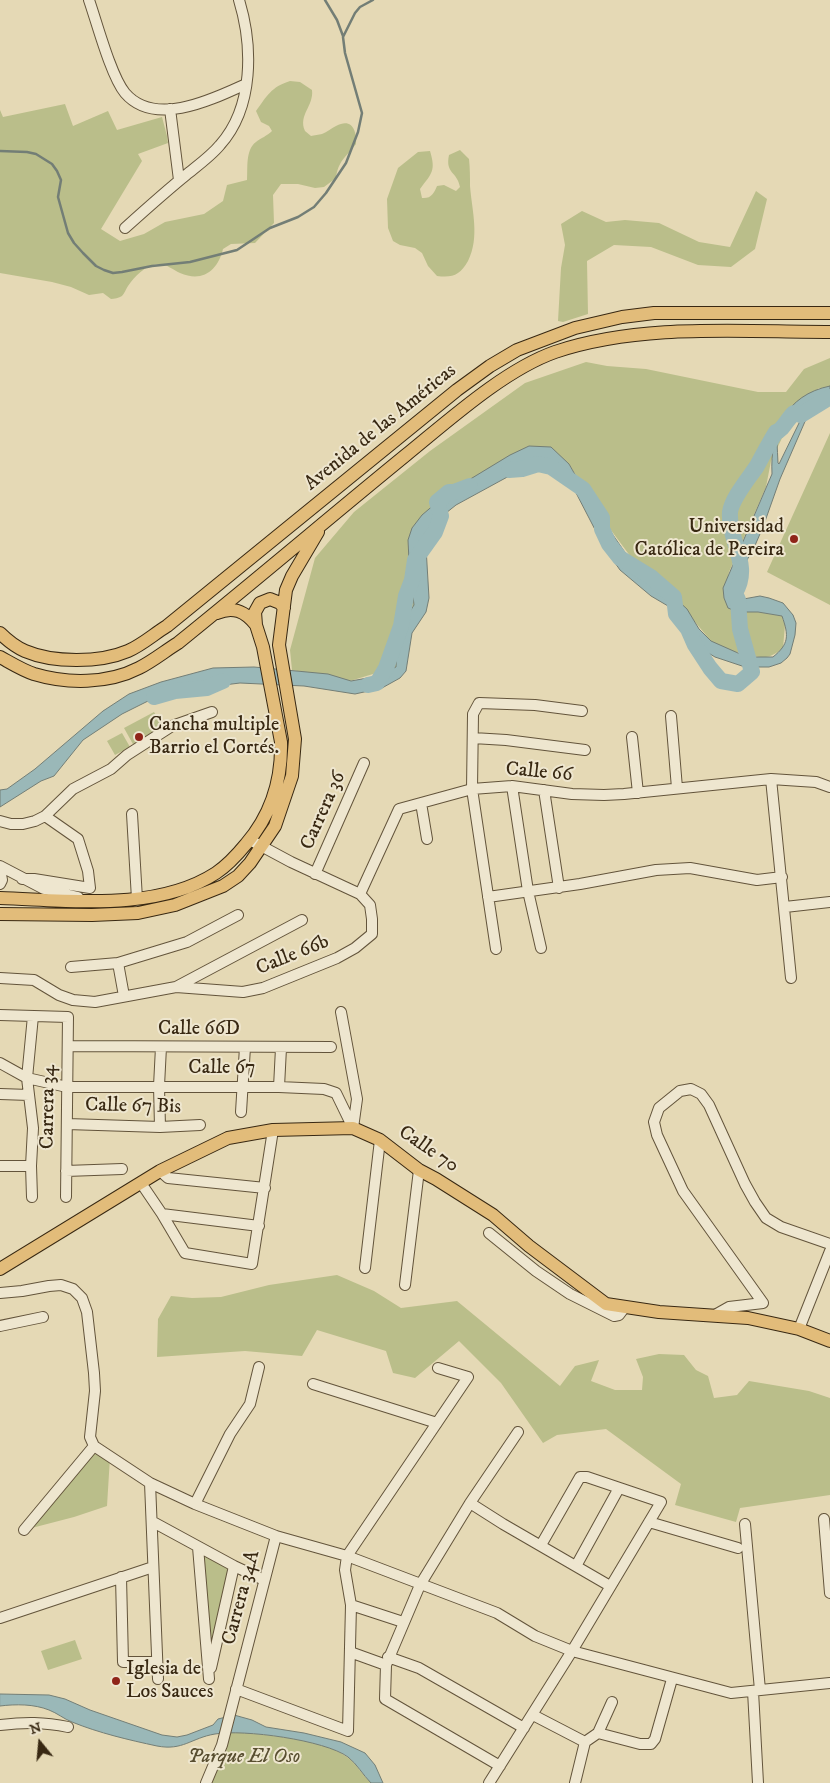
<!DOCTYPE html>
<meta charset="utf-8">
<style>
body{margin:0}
#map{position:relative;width:830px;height:1783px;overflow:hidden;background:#e5d9b5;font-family:"IM FELL DW Pica",serif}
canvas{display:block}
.north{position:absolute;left:15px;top:1718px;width:50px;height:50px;-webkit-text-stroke:4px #eee6cf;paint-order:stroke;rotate:343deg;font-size:14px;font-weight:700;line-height:20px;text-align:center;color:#382812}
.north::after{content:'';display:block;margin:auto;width:18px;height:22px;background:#382812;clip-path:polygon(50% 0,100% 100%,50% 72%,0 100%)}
</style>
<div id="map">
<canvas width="830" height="1783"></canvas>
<div class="north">N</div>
</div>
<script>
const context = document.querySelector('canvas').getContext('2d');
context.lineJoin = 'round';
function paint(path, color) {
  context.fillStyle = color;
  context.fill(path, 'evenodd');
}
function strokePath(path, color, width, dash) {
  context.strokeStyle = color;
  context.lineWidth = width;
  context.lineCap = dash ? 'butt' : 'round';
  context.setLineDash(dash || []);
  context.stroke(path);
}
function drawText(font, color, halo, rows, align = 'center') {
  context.font = font + ' "IM FELL DW Pica",serif';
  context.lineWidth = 4;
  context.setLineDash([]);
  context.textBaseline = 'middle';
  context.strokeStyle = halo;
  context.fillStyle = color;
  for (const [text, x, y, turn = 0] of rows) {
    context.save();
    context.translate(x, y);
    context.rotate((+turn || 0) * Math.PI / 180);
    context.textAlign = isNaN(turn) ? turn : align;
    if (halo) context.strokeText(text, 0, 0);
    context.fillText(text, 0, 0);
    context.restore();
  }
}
paint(new Path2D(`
 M290,81l10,1 12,8c2,16 -14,25 -7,41l6,5c3,-1 8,-1 11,-2 5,-2 10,-6 14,-8 16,-9 21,5 20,18 -10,13 -18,17 -20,34l-12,9 -9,1 -17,-4h-17l-8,11 1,28 -19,20 -24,1 -8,5c-5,21 -20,34 -43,24 -7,-3 -13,-9 -21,-9 -14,1 -24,12 -31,22 -2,3 -4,8 -6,10 -3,2 -8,3 -11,3l-8,-6 -14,2 -18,-8 -19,-5 -52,-9v-163l3,7 62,-13 8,22 35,-15 9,19 45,-13 5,19 1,7 -30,11 4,7 -41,68 19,12 24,-7 21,-12 39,-8 19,-13 4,-16 20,-5c1,-11 -2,-30 9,-38 5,-4 11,-6 16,-11l-3,-5 -8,-4 -5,-11c11,-15 15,-24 34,-30z
 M460,150l9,9c1,9 1,18 1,27 2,25 10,51 -2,75 -8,14 -15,17 -31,15l-9,-10 -6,-13 -7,-5 -15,-3 -7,-4 -5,-13 -1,-29 11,-31 20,-16 12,-1c6,20 2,22 -10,38l2,9c9,1 12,-5 15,-12l7,-1 12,6 4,-4c-3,-16 -15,-13 -11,-32z
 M756,191l11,8 -12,50 -24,18 -33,-2 -47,-18 -37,-2 -27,16 1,53 -25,8 -5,-1 3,-53 4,-23 -4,-21 21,-13 24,11 19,-2 34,3 40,19 31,5z
 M830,358v31l-11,-1 -25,25 -23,48 -5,26 -37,85 -5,26 34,14 24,4 3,9 -2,23c-20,16 -23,7 -45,4 -6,0 -11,1 -17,1l-47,-56 -32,-25 -40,-54 -33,-54 -40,-18 -121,94 6,65 -18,62 -46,14 -58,-11 -2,-20 25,-92 39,-46 76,-61 95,-68 61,-21 21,4 39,3 112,23h28l18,-23z
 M830,433v172l-63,-33z
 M154,712l10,17 -30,17 -10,-18z
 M122,733l8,14 -15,8 -8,-14z
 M337,1275l37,16 27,17 56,-7 103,85 15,-20 24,-6 -8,21 24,9h27l1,-13 -7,-18 23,-5 25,1 12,15 12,6 6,22 23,-3 12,-14 60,10 21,7v97l-90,13 -4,14 -61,-17 6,-21 -75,-55 -49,6 -14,8 -42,-60 -42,-42 -44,37 -22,-5 -7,-22 -69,-21 -15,26 -57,-5 -88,6 1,-38 13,-23 21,2 29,-1 48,-12z
 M94,1446l16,11 -3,49 -33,11 -50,13z
 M198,1547l36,19 -25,113z
 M75,1640l7,19 -34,11 -7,-19z
 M234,1731c32,5 88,7 113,26 10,7 15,18 24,26h-165l19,-51z`), '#babe8a');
const water = new Path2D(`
 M830,386v12l-20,12 -30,69 -17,48 -10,23 -11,18 -7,18v7l3,7 22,-4 9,2 14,5 10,12 3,8 -1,12 -5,19 -3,4 -6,5 -12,4h-24l-30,-10 -20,-12 -19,-31 -8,-8 -17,-10 -31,-26 -16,-23 -30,-58 -23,-22 -13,-3 -16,5 -66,36 -15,12 -12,16 -3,14 3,51 -3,14 -14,21 -6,38 -6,7 -18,10 -27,6 -51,-8 -64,-3 -65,8 -19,6 -34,17 -39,26 -29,36 -13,5 -41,26v-17l7,-1 28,-20 68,-58 26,-17 32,-12 52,-14 41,-1 74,7 23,7 22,-4 23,-10 1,-26 4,-15 13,-21 -5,-44 -1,-21 4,-12 10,-13 27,-23 61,-37 19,-9 22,1 18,17 24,42 42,61 29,21 23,21 12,20 12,12 36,16h26c16,-13 16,-21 9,-41l-24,-4h-20l-10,-4 -4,-10 -1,-10 49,-114c-2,-42 13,-79 58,-88zM800,412l1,7 -22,45 -1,-1c0,-7 -1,-14 -1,-21 1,-11 11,-28 23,-30z
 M0,1694l49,1 16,4 25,11 72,25 15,2 10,-2 26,-10 5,-6 16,-4 18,5 14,7 38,6 37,9 24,11 10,12 8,18h-12c-8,-8 -14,-19 -23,-26 -23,-17 -105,-28 -133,-23 -24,4 -32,17 -58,12 -28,-6 -58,-13 -85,-24 -8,-3 -15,-9 -23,-12 -15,-6 -33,-6 -49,-4z`);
paint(water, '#9ab8b8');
strokePath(water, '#737e76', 1);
strokePath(new Path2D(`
 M325,0l12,20 6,16
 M0,151l27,1 9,2 16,10 5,7 4,9 -3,17 10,36 6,10 9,10 13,13 8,4 9,3 9,-1 30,-6 38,-4 47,-12 33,-22 28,-11 16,-10 12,-14 20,-30 12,-31 4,-19 -17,-60 -2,-16 12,-24 5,-6 13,-7`), '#737e76', 2.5);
strokePath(new Path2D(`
 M509,470l13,-1 16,-5 13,3 32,22 19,29v11l7,15 11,14 31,19 23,20 2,17 12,15 7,16 15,23 11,13 17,3 14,-12 -12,-43 -2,-29 -3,-7c17,-28 -7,-52 -5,-81 2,-14 19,-34 27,-46 6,-11 12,-23 19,-34 7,-2 12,-14 18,-19l7,2 29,-18
 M368,685l9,-2 9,-15 15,-42 5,-30 6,-16 3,-20 20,-28 6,-16 -4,-14 12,-10h5l16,-6
 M154,697l21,-6 32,-3 16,-7`), '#9ab8b8', 16);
const minor = new Path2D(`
 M89,0c8,23 22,76 36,93 30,35 88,6 121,-9
 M170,109l9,71
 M125,228c20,-18 40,-36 61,-53 11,-9 25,-19 34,-30 34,-38 33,-99 19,-145
 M671,716l6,72
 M632,737l6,56
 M473,738l33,2 79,10
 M771,779l20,199
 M512,786l16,105 13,57
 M544,790l15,98
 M421,803l6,36
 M132,814l5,85
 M0,821l11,3h12l12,-3 10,-5 28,-27 38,-20 16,-14 45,-29 40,-14
 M0,866l44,23 34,8
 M0,869l2,11 -2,4
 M315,874l49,-111
 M22,879h12l56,9 -2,-17 -10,-32 -33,-23
 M360,894l39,-85 73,-20 40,-3 60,8 32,1 20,-1 147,-15 45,3 14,5
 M488,897l92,-13 76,-14 34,-2 67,12 25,-3
 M785,907l45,-5
 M496,949l-24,-160 1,-75 6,-11 56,2 47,6
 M118,963l6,33
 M71,967l47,-4 69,-21 51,-27
 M0,978l34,2 25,15 14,5 22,2 81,-15 126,-67
 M176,987l67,5 20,-4 74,-30 18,-10 17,-14v-15l-2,-14 -10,-11 -69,-32 -41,-22
 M341,1012l16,87 -4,29
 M0,1015l68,2 -2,180
 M68,1046l263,1
 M0,1063l27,15 40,9h212l45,2 12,4 17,35
 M279,1087l2,-39
 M0,1094l29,1
 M241,1112l4,-65
 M67,1124l93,3 40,-2
 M160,1127l-1,-41 2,-39
 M0,1166h31
 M66,1171l56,-2
 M160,1171l8,7 97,10
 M141,1183l21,31 23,39 67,11 21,-134
 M32,1197l-1,-31 2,-38 -6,-50 6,-62
 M162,1214l97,12
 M489,1233l47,38 34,23 44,22 5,-1 6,-8
 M365,1268l15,-128
 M405,1285l14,-115
 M0,1293l22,-2 27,-5 12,-1 12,4 9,9 5,14 7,61 1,18 -5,46 4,9 56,37 45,21 81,32 71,20 150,57 38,23 37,15 159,42 99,-10
 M713,1316l16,-9 34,-4 -80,-112 -26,-56 -3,-13 5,-14 21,-17 11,-2 10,5 8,11 36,79 10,18 11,16 15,9 49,17
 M0,1326l43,-9
 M799,1329l31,-78
 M313,1384l124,39
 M150,1483l8,196
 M470,1503l33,21 107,62
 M195,1504l35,-70 20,-30 9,-37
 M824,1519l6,74
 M153,1522l81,44 30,14
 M649,1522l89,26
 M745,1524l15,166
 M24,1530l70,-84
 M198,1547l11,132
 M576,1566l43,-78
 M121,1577l2,85h34
 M351,1605l52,17
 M0,1618l153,-51
 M350,1652l36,13
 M388,1657l31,11 105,60
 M211,1668l23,-102
 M236,1689l112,42 3,-126 -6,-35 2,-14 121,-179 -30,-9
 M753,1691l5,92
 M533,1715l52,27
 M0,1725c25,-3 44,-3 68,2
 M598,1733l14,-31
 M500,1766l-115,-67 1,-34 34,-80 50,-82 48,-71
 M206,1783l16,-38 54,-209
 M489,1783l83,-132 89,-149 -74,-25h-7l-39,68
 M575,1783l10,-41 13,-9 42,11h11l4,-5 17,-60`);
const major = new Path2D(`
 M217,613c16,-7 28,-2 39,12
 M0,633c7,7 16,14 25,18 28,12 75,12 103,0 14,-6 26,-17 39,-25l290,-236 33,-24 27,-16 58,-22 47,-11 32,-4h176
 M0,657c11,6 22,13 34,17 33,10 74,10 105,-6 14,-7 26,-17 39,-25 77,-62 152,-126 228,-188 42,-34 98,-85 149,-103 87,-29 185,-20 275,-20
 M0,898c68,2 156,14 216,-25 12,-8 21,-18 30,-29 25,-29 36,-63 35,-102l-18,-95 -7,-22 -1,-13 5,-9 10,-4 10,4 4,5
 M0,914l92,1 46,-2 37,-8 48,-19 15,-10 12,-13 25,-37 17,-50 3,-37 -16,-94 7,-55 6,-14 26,-44
 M0,1269l160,-98 68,-33 45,-8 80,-2 27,12 39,30 17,9 57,36 36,31 77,58 53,8 89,6 51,11 31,12`);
strokePath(minor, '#63543b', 12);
strokePath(major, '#382812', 14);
strokePath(minor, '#eee6cf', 10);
strokePath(major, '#e2bc7a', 12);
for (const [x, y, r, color] of [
 [794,539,5,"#8f2418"],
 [139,737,5,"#8f2418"],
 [116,1681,5,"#8f2418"]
]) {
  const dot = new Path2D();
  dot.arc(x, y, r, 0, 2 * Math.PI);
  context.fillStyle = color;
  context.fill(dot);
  strokePath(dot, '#eee6cf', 2);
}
drawText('20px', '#382812', '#eee6cf', [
 ["Avenida de las Américas",381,428,-39],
 ["Calle 66",539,773,5],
 ["Carrera 36",324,811,-66],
 ["Calle 66b",293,956,-22],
 ["Calle 66D",199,1030],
 ["Calle 67",222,1069],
 ["Carrera 34",49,1107,-89],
 ["Calle 67 Bis",133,1107,1],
 ["Calle 70",428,1150,34],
 ["Carrera 34A",242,1598,-75]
]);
drawText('20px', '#382812', '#eee6cf', [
 ["Universidad",784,528,"right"],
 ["Católica de Pereira",784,551,"right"],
 ["Cancha multiple",149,726],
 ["Barrio el Cortés.",149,749],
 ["Iglesia de",126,1670],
 ["Los Sauces",126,1693]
], 'left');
drawText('italic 20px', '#584e30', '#eee6cf', [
 ["Parque El Oso",244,1758]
]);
</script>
